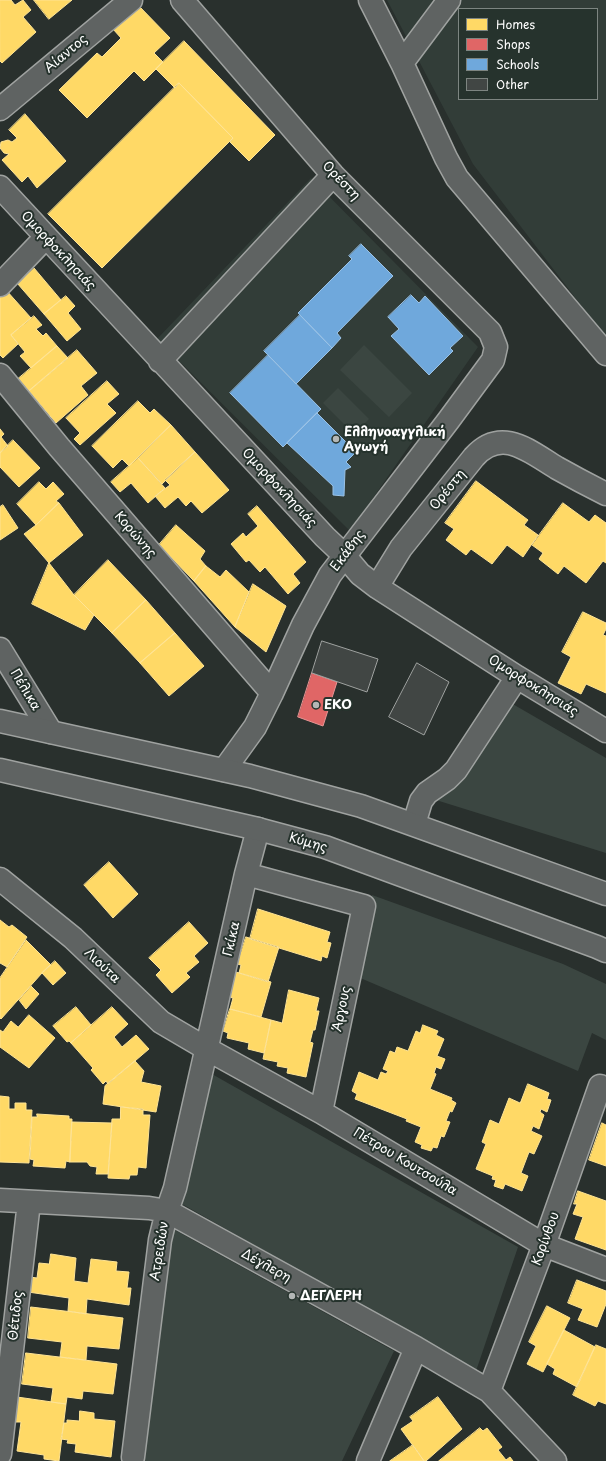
<!DOCTYPE html>
<meta charset="utf-8">
<style>
body{margin:0}
#map{position:relative;width:606px;height:1461px;overflow:hidden;background:#29302d;font-family:"Playpen Sans",sans-serif}
canvas{display:block}
.legend{position:absolute;left:458px;top:8px;width:140px;height:92px;box-sizing:border-box;background:#26332d;border:1px solid #7d8581;margin:0;padding:5px 7px;list-style:none;font-size:12px;color:#fff}
.legend li{display:flex;align-items:center;gap:8px;height:20px}
.legend b{width:20px;border:1px solid #7d8581}
</style>
<div id="map">
<canvas width="606" height="1461"></canvas>
<ul class="legend">
<li><b style="height:11px;background:#ffd966"></b>Homes</li>
<li><b style="height:11px;background:#e06666"></b>Shops</li>
<li><b style="height:11px;background:#6fa8dc"></b>Schools</li>
<li><b style="height:11px;background:#414644"></b>Other</li>
</ul>
</div>
<script>
const context = document.querySelector('canvas').getContext('2d');
context.lineJoin = 'round';
function paint(path, color) {
  context.fillStyle = color;
  context.fill(path, 'evenodd');
}
function strokePath(path, color, width, dash) {
  context.strokeStyle = color;
  context.lineWidth = width;
  context.lineCap = dash ? 'butt' : 'round';
  context.setLineDash(dash || []);
  context.stroke(path);
}
function drawText(font, color, halo, rows, align = 'center') {
  context.font = font + ' "Playpen Sans",sans-serif';
  context.lineWidth = 4;
  context.setLineDash([]);
  context.textBaseline = 'middle';
  context.strokeStyle = halo;
  context.fillStyle = color;
  for (const [text, x, y, turn = 0] of rows) {
    context.save();
    context.translate(x, y);
    context.rotate((+turn || 0) * Math.PI / 180);
    context.textAlign = isNaN(turn) ? turn : align;
    if (halo) context.strokeText(text, 0, 0);
    context.fillText(text, 0, 0);
    context.restore();
  }
}
paint(new Path2D(`
 M387,0h219v338l-133,-174zM459,9h138v90h-138z
 M311,178l167,169 -128,184 -193,-192z`), '#323d38');
paint(new Path2D(`
 M364,345l48,48 -23,24 -49,-47z
 M338,388l31,31 -15,15 -31,-31z
 M504,699l102,59v95l-170,-53z
 M372,895l191,69 43,20v56l-14,-7 -14,38 -220,-94z
 M203,1069l315,178 -42,124 -301,-171z
 M173,1229l221,122 -52,110h-202l9,-72z`), '#3b4641');
const homes = new Path2D(`
 M0,0h11l4,5 8,-5 8,10 -8,7 13,15 -34,31 -2,-2z
 M34,0h38l-23,19z
 M138,5l32,33 -16,15 9,9 -19,19 -10,-10 -47,47 -28,-28 38,-37 5,4 19,-19 -8,-9z
 M184,41l91,94 -26,26 -19,-19 3,-4 -54,-55 -4,5 -19,-19z
 M179,83l54,55 -131,130 -54,-54z
 M25,114l41,47 -29,27 -9,-12 -6,6 -20,-22 7,-6 -5,-1 -4,-5 1,-6 7,-2 4,2 5,-4 -8,-8z
 M34,268l27,32 -17,14 -27,-31z
 M6,290l25,28 -20,17 7,9 -15,14 -3,-3v-60z
 M66,296l9,10 -7,7 13,16 -14,12 -23,-27z
 M34,316l8,9 -6,4 7,7 3,-3 11,13 -26,22 -11,-12 5,-4 -14,-17z
 M57,346l11,12 -39,33 -11,-12z
 M77,350l20,23 -16,13 7,9 -32,28 -27,-32z
 M107,381l12,13 -12,10 9,9 -36,32 -6,-6 6,-6 -14,-15z
 M138,401l12,12 4,-4 17,16 -42,41 -7,-7 -9,9 -21,-22z
 M171,425l24,27 -33,32 -24,-26z
 M0,429l4,5 -3,3 7,9 -8,7z
 M13,440l27,28 -21,19 -19,-20v-14z
 M195,452l34,38 -27,23 -11,-12 -5,5 -8,-9 -13,11 -10,-12 15,-11 -5,-5z
 M138,458l27,30 -17,15 -17,-20 -11,9 -9,-10z
 M476,481l52,39 -4,5 14,10 -15,22 -16,-12 -15,19 -21,-15 -5,6 -20,-15 8,-11 -9,-6z
 M39,482l7,7 7,-7 11,12 -8,7 3,2 -23,22 -19,-21z
 M59,503l24,32 -34,28 -25,-29 12,-9z
 M563,503l26,19 6,-7 11,8v40l-3,-2 -17,22 -22,-17 -6,8 -19,-15 4,-6 -11,-8z
 M3,505l15,23 -18,12v-33z
 M257,506l49,56 -13,12 7,9 -12,11 -23,-27 -5,5 -11,-12 -3,2 -15,-18 12,-11 3,4 12,-11 -10,-12z
 M176,525l29,26 -5,8 6,7 -12,15 -35,-36z
 M108,560l38,40 -34,33 -38,-38z
 M49,563l25,32 20,20 -9,15 -53,-26z
 M206,566l14,11 6,-7 23,22 -14,35 -41,-46z
 M253,584l33,22 -20,46 -31,-25z
 M146,600l29,33 -35,30 -28,-30z
 M583,612l23,11v6l-3,6 3,1v57l-20,-9 -5,10 -23,-11 13,-26 -9,-5z
 M175,633l29,33 -35,30 -29,-33z
 M109,862l29,32 -25,24 -29,-33z
 M258,909l72,23 -3,10 4,1 -4,15 -5,-2 -1,5 -71,-22z
 M0,920l9,7 3,-2 15,12 -20,30 -7,-4z
 M189,922l19,21 -14,13 5,6 -13,11 4,4 -18,16 -16,-18 5,-5 -12,-12z
 M246,937l33,10 -11,35 -29,-9 2,-8 -4,-1z
 M26,940l25,25 -9,8 -41,46 -1,-1v-40z
 M55,961l11,12 -13,12 -11,-12z
 M236,972l35,10 -10,35 -31,-8 3,-11 -4,-1z
 M31,986l8,8 -13,15 -7,-9z
 M289,990l30,8 -3,13h3l-4,19h-2l-3,12 3,1 -7,34 -19,-4 1,-5 -11,-2 1,-4 -15,-3 8,-39 11,3z
 M76,1007l15,18 -20,18 -2,-2 -2,1 -14,-16z
 M112,1007l16,17 -14,13 8,10 14,-12 13,14 -41,35 -2,-3 -3,3 -12,-14 2,-2 -22,-25z
 M230,1009l41,11 -7,33 -16,-4 1,-6 -22,-5 1,-5 -5,-2z
 M29,1015l26,23 -26,30 -29,-21v-17l3,2 8,-11 7,6z
 M423,1025l15,6 -2,4 8,4 -7,17 8,3 -4,10 -5,-2 -2,6 2,1 -6,15 22,9 -1,2 5,3 -4,9 -2,-1 -4,10 4,1 -6,15 -3,-1 -4,12 -4,-1 -2,4 -10,-3 1,-3 -7,-3 6,-15 -15,-6 1,-2 -52,-20 2,-5 -5,-3 7,-19 19,8 3,-8 5,2 2,-3 -5,-2 7,-18 5,2 2,-6 11,4 8,-20 4,2z
 M135,1061l9,10 -3,11 20,4 -5,26 -53,-8 2,-18z
 M528,1084l21,9 -2,6 4,1 -4,12 -6,-3 -1,3 4,3 -5,14 -6,-3 -2,5 11,5 -8,18 -5,-2 -8,21 7,3 -6,15 -17,-7 -2,5 -9,-3 2,-6 -4,-1 1,-3 -17,-7 10,-25 -4,-2 8,-22 9,4 10,-26 11,5z
 M0,1096l9,1v12h6v-6h11v7h6l-3,53 -29,-1z
 M121,1107l22,2v6h7l-4,53 -8,-1 -1,8h-7l-1,4 -21,-1 4,-59h8z
 M37,1114l32,2v3h3l-2,43 -4,-1 -1,7 -32,-2 1,-6 -4,-1 2,-42h5z
 M72,1122l40,1 -4,51h-12l1,-7 -7,-1 -3,-4h-17z
 M602,1123l4,2v41l-17,-6z
 M578,1191l28,10v49l-31,-11 8,-22 -10,-3 4,-10h-3z
 M51,1254l25,4 -2,23 14,2 3,-24 26,3 -1,9 13,1 -2,16h4l-2,17 -42,-6 -1,15 -18,-3 1,-13 -41,-6 2,-15 7,1 2,-15 10,1z
 M577,1280l29,11v13l-9,23 -19,-7 5,-11 -15,-6z
 M547,1306l23,12 -27,54 -16,-8 9,-18 -7,-4z
 M31,1307l92,11 -4,31 -32,-3 -1,14 -26,-3 2,-15 -34,-4z
 M564,1330l31,17 -18,40 -24,-13 2,-5 -8,-5z
 M596,1345l10,4v55l-8,-3 -3,5 -22,-11z
 M26,1353l91,11 -4,30 -30,-3 -1,8 -15,-2 -1,7 -15,-2 2,-14 -31,-4z
 M17,1397l49,7 -7,57 -15,-2v-4l-27,-4 4,-29h-7z
 M438,1397l24,32 -36,32h-2l-23,-32 12,-8 -3,-4z
 M80,1411l14,2v6l21,2 -4,36 -36,-5 1,-8 -9,-1 1,-3 -7,-1 3,-16h3v-3l12,1z
 M480,1428l3,3 4,-3 15,19 -4,3 8,10 4,-3 3,4h-74z
 M413,1445l11,16h-34z`);
paint(homes, '#ffd966');
strokePath(homes, '#ffe494', 1);
const shops = new Path2D(`
 M312,673l25,9 -14,44 -25,-9z`);
paint(shops, '#e06666');
strokePath(shops, '#e99494', 1);
const schools = new Path2D(`
 M361,244l32,32 -56,57 4,5 -9,10 -34,-35 54,-54 -3,-3z
 M411,295l8,8 6,-7 38,40 -13,12 3,3 -24,24 -38,-39 8,-7 -11,-12z
 M300,315l32,33 -36,36 -32,-33z
 M268,355l53,54 -38,38 -53,-54z
 M317,413l39,39 -10,10 5,5 -6,3 -1,26 -11,-1v-9l-46,-43z`);
paint(schools, '#6fa8dc');
strokePath(schools, '#9ac2e6', 1);
const building = new Path2D(`
 M322,641l56,18 -11,33 -55,-19z
 M417,663l32,19 -25,53 -35,-18z`);
paint(building, '#414644');
strokePath(building, '#9fa2a0', 1);
const minor = new Path2D(`
 M182,0l151,175 157,157 6,15 -3,13 -45,61 -118,154 -27,50 -31,68 -17,34 -31,43
 M370,0l32,63 44,95 11,20 149,176
 M402,63l47,-63
 M0,109l131,-109
 M0,187l325,350 19,18 16,19 17,13 140,90 89,54
 M0,285l46,-48
 M160,361l173,-186
 M0,375l59,72 213,246
 M377,587l24,-39 73,-91c28,-31 56,-5 83,11 16,9 33,18 49,26
 M0,649l51,83
 M414,824l7,-23 6,-8 20,-14 9,-9 61,-93
 M246,874l118,32 -43,206
 M0,879l73,59 88,84 46,27 114,63 223,133 62,24
 M0,1200l149,8 18,3 249,137 73,43 66,70
 M489,1391l55,-146 56,-159
 M0,1454l29,-252
 M133,1457l27,-217 7,-29 8,-23 71,-314 12,-45
 M368,1461l48,-113`);
const major = new Path2D(`
 M0,721l250,55 111,30 245,88
 M0,770l258,59 67,18 272,100 9,4`);
strokePath(minor, '#9fa2a0', 25);
strokePath(major, '#9fa2a0', 25);
strokePath(minor, '#5f6362', 22);
strokePath(major, '#5f6362', 22);
for (const [x, y, r, color] of [
 [336,439,4,"#b4b7b6"],
 [316,705,4,"#b4b7b6"],
 [292,1296,4,"#b4b7b6"]
]) {
  const dot = new Path2D();
  dot.arc(x, y, r, 0, 2 * Math.PI);
  context.fillStyle = color;
  context.fill(dot);
  strokePath(dot, '#26332d', 1.5);
}
drawText('13px', '#fff', '#26332d', [
 ["Αίαντος",66,54,-40],
 ["Ορέστη",341,181,46],
 ["Ομορφοκλησιάς",58,251,47],
 ["Ομορφοκλησιάς",279,488,47],
 ["Ορέστη",448,490,-51],
 ["Κορώνης",135,535,49],
 ["Εκάβης",348,551,-53],
 ["Ομορφοκλησιάς",533,686,32],
 ["Πέλικα",25,690,59],
 ["Κύμης",308,843,16],
 ["Γκίκα",232,939,-77],
 ["Λιούτα",102,966,44],
 ["Άργους",342,1009,-78],
 ["Πέτρου Κουτσούλα",405,1162,31],
 ["Κορίνθου",546,1239,-70],
 ["Ατρειδών",160,1251,-81],
 ["Δέγλερη",266,1266,29],
 ["Θέτιδος",16,1316,-84]
]);
drawText('bold 13px', '#fff', '#26332d', [
 ["Ελληνοαγγλική",344,432],
 ["Αγωγή",344,447],
 ["EKO",324,705],
 ["ΔΕΓΛΕΡΗ",300,1296]
], 'left');
</script>
